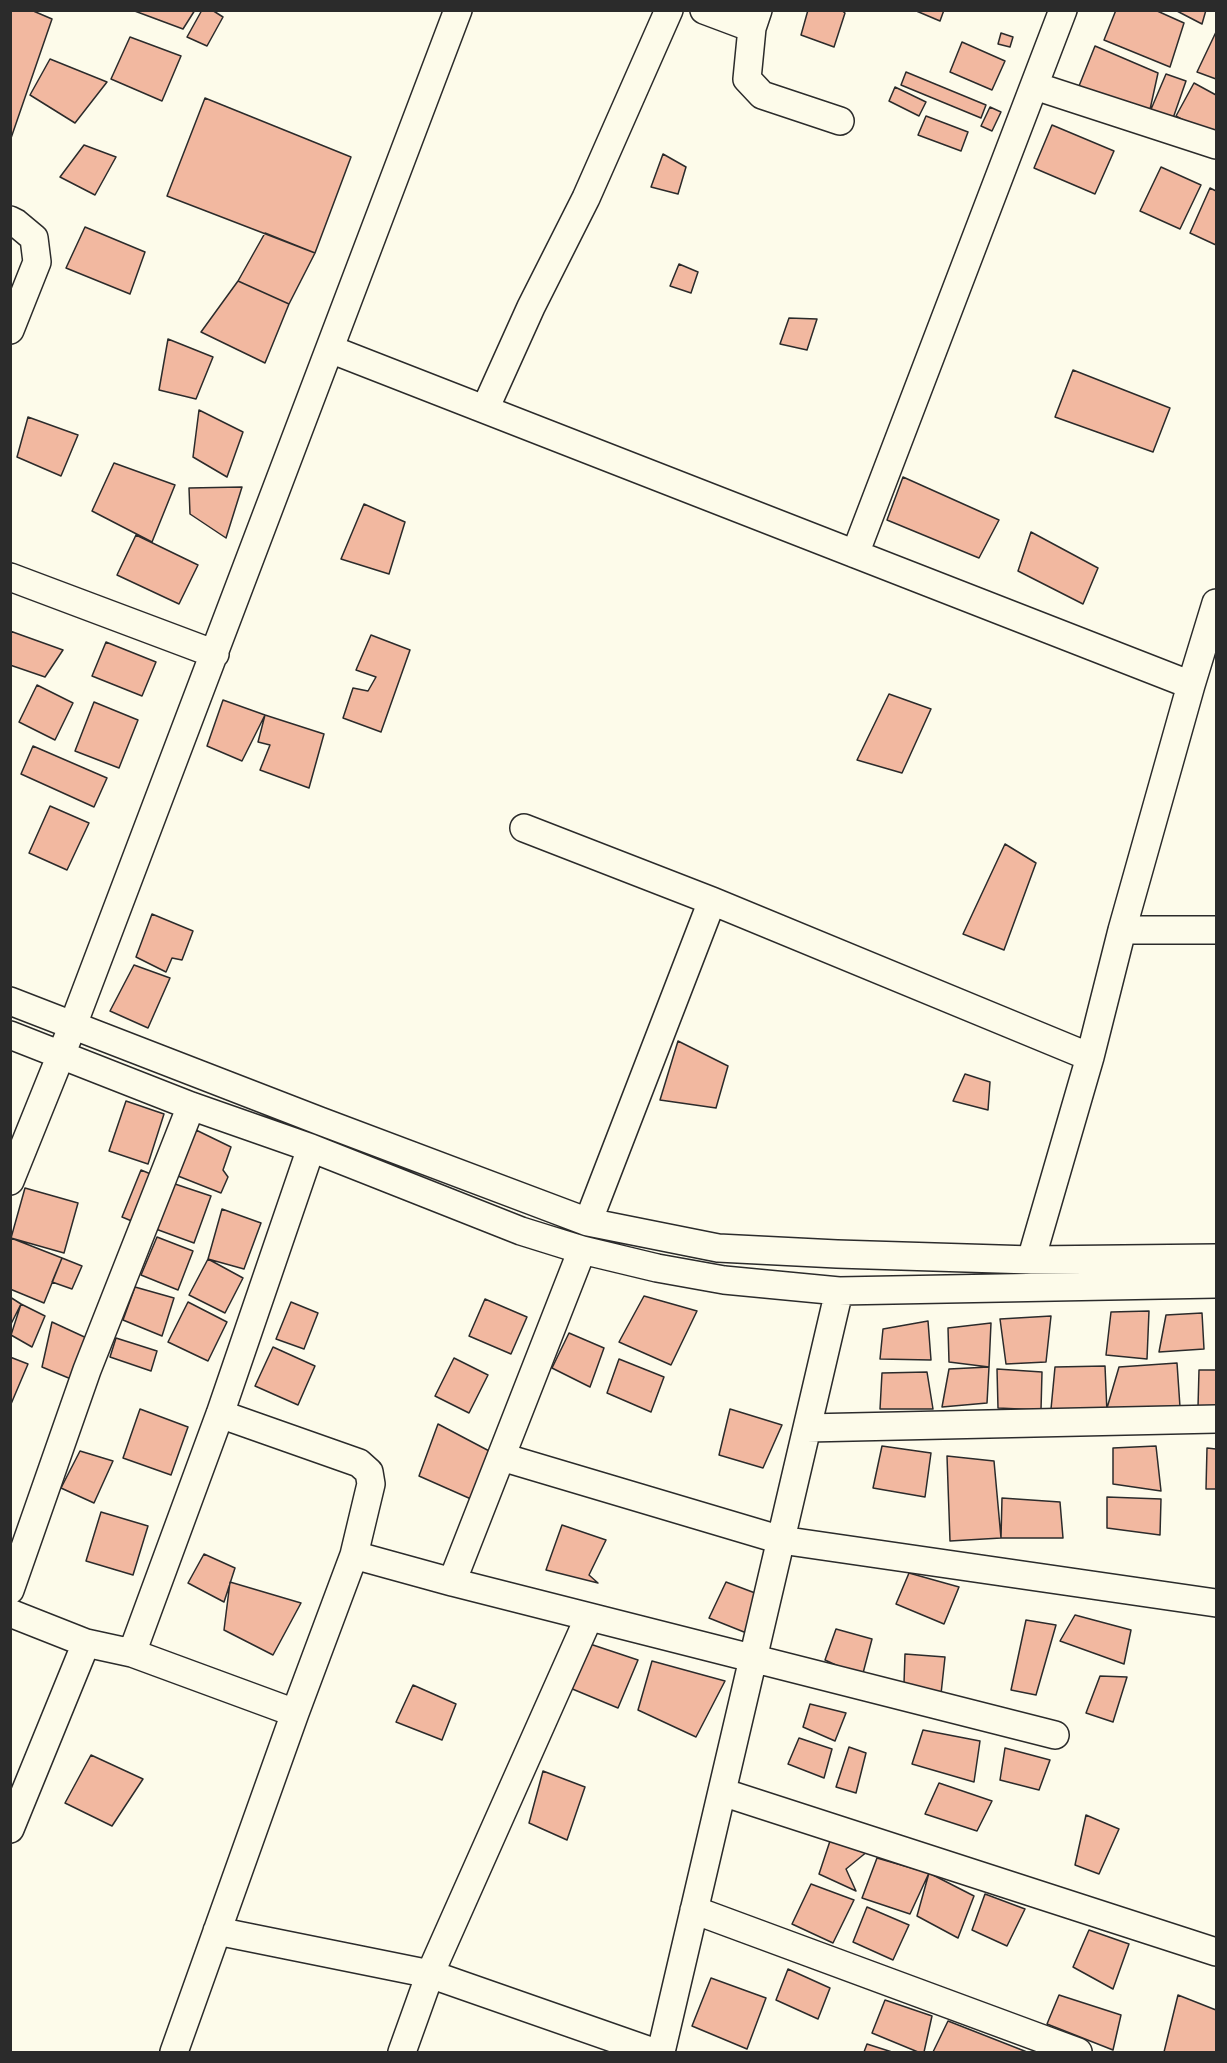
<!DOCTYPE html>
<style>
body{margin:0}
#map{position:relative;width:1227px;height:2063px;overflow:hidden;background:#fdfbea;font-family:"Archivo Narrow",sans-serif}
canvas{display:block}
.frame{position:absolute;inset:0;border:12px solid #2b2b2b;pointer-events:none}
</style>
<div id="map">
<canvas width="1227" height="2063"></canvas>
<div class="frame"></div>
</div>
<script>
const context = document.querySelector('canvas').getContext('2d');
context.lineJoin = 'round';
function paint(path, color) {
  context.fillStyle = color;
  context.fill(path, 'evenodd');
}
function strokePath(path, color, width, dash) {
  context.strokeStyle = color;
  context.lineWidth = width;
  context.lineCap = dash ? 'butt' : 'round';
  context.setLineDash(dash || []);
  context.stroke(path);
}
const building = new Path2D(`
 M10,10h21l21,9 -42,122z
 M132,10h63l-12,19z
 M202,10h10l11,7 -16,29 -20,-9z
 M808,10h33l4,3 -11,34 -33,-12z
 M914,10h30l-4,11z
 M1116,10h39l29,13 -14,44 -66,-27z
 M1175,10h31l-4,14z
 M1216,32v47l-19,-7z
 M1001,33l12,4 -3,10 -12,-3z
 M130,37l51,19 -19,45 -51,-22z
 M962,42l43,19 -13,29 -42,-18z
 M1095,46l63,27 -9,41 -70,-28z
 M50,59l57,23 -32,41 -45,-28z
 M906,72l80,33 -5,13 -80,-33z
 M1166,74l20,7 -15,43 -22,-10z
 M1194,83l22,12v44l-40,-23z
 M895,87l31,15 -7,14 -30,-15z
 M205,98l146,59 -36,96 -148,-57z
 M990,107l11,5 -9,19 -11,-5z
 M926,116l42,16 -7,19 -43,-16z
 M1052,125l62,26 -19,43 -61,-26z
 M84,145l32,12 -21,38 -35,-18z
 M663,154l23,13 -8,27 -27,-7z
 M1161,167l40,18 -21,44 -40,-18z
 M1210,188l6,3v54l-26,-12z
 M85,227l60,25 -15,42 -64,-26z
 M265,233l50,20 -26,51 -51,-23z
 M679,264l19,8 -7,21 -21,-7z
 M238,281l51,23 -24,59 -64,-31z
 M789,318l28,1 -10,31 -27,-6z
 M168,339l45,18 -17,42 -37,-9z
 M1073,370l97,38 -17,44 -98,-35z
 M199,410l44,22 -16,45 -34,-20z
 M28,417l50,18 -17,41 -44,-19z
 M114,463l61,22 -23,57 -60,-31z
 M903,477l96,43 -20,38 -92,-38z
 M242,487l-16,51 -36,-24 -1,-26z
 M364,504l41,18 -16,52 -48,-15z
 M1031,532l67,36 -15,36 -65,-33z
 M136,535l62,30 -19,39 -62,-29z
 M10,631l53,19 -18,27 -35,-12z
 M371,635l39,15 -29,82 -38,-14 10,-30 15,3 8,-14 -20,-7z
 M106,642l50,20 -14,34 -50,-20z
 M37,685l36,18 -18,37 -36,-18z
 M889,694l42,15 -29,64 -45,-13z
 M223,700l42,15 -23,46 -35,-15z
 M94,702l44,18 -19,48 -44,-17z
 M265,715l59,19 -15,54 -49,-18 10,-25 -12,-3z
 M33,746l74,32 -13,29 -73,-33z
 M50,806l39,17 -22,47 -38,-17z
 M1005,844l31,19 -32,87 -41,-16z
 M152,914l41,17 -11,29 -10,-2 -6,14 -30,-15z
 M134,965l36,13 -22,50 -38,-17z
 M678,1041l50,25 -12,42 -56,-8z
 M965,1074l25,8 -2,28 -35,-9z
 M126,1101l38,13 -16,50 -39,-13z
 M196,1130l35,17 -8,23 5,7 -7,16 -43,-17z
 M141,1170l17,7 -19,47 -17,-7z
 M169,1182l42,14 -17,47 -41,-15z
 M25,1188l53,15 -14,50 -53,-15z
 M222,1209l39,14 -17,46 -36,-10z
 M157,1237l36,14 -15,39 -37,-15z
 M11,1238l51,20 -18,45 -34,-14z
 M62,1258l20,8 -10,23 -20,-7z
 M208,1259l35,19 -18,35 -36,-18z
 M135,1287l39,11 -12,38 -39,-16z
 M644,1296l53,15 -26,54 -52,-23z
 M10,1297l11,7 -11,22z
 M485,1299l42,18 -16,37 -42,-18z
 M188,1302l39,20 -19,39 -40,-19z
 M291,1302l27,11 -14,36 -28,-10z
 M21,1304l24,12 -13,31 -21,-12z
 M1149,1311l-2,48 -41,-4 5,-43z
 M1202,1313l2,36 -45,3 7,-37z
 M1051,1316l-5,46 -40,2 -6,-45z
 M928,1321l3,39 -51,-1 3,-30z
 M52,1322l39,18 -20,39 -29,-12z
 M991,1323l-2,44 -40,-5 -1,-34z
 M569,1333l35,15 -14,39 -38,-19z
 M116,1338l41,13 -6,20 -41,-14z
 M273,1347l42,19 -17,39 -43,-19z
 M10,1357l18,7 -17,40h-1z
 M454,1358l34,17 -19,38 -34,-17z
 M619,1359l45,18 -13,35 -44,-19z
 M1177,1363l3,44 -73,1 12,-41z
 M1105,1366l2,47 -56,-4 4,-42z
 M989,1367l-2,36 -45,4 7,-38z
 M997,1369l45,3 -1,38 -43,-2z
 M1199,1370h17v36l-18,1z
 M927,1372l6,37h-53l2,-36z
 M140,1409l48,18 -17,48 -48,-17z
 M730,1409l52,16 -19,43 -44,-13z
 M438,1424l55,29 -22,46 -52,-23z
 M882,1446l49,7 -6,44 -52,-9z
 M1156,1446l5,45 -48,-7v-36z
 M1207,1448l9,1v40h-10z
 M80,1451l33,10 -19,42 -33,-15z
 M947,1456l47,5 7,77 -51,3z
 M1107,1497l54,2 -1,36 -53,-7z
 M1002,1498l58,4 3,36h-62z
 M101,1512l47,14 -15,49 -47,-14z
 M562,1525l44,15 -17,35 9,8 -52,-13z
 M204,1554l31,14 -11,34 -36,-19z
 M909,1573l50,14 -15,37 -48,-20z
 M230,1582l71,21 -28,52 -49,-25z
 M726,1582l37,14 -14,38 -40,-16z
 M1075,1615l56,15 -7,34 -64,-23z
 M1026,1620l30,5 -20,70 -25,-5z
 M836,1629l36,10 -10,38 -37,-17z
 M590,1644l48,16 -20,48 -48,-20z
 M905,1654l40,3 -4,37 -37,-11z
 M652,1661l73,20 -29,56 -58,-27z
 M1100,1676l27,1 -14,45 -27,-9z
 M413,1685l43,19 -14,36 -46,-18z
 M810,1704l36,9 -11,28 -32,-14z
 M923,1730l57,11 -6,41 -62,-18z
 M799,1738l33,11 -8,29 -36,-14z
 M849,1747l17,6 -10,40 -20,-6z
 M1005,1748l45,12 -11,30 -39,-10z
 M91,1755l52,24 -31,47 -47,-23z
 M543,1771l42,16 -18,53 -38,-17z
 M939,1783l53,18 -15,30 -52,-17z
 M1086,1815l33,14 -20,45 -24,-9z
 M832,1835l36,16 -22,18 10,22 -37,-17z
 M877,1858l52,15 -19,41 -48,-16z
 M929,1873l45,23 -16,42 -41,-22z
 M811,1884l43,16 -21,43 -41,-19z
 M985,1894l40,15 -18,37 -35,-16z
 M867,1907l42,18 -16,35 -40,-18z
 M1089,1930l40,14 -16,45 -40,-22z
 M788,1969l42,19 -12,31 -42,-19z
 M711,1978l55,20 -19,51 -55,-23z
 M1059,1995l62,20 -8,35 -66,-26z
 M1178,1995l38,15v42h-52z
 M885,2000l47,16 -8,36h-6l-46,-19z
 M948,2021l79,31h-94z
 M867,2044l25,8h-28z`);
paint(building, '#f2b8a0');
strokePath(building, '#2b2b2b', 1.5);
const minor = new Path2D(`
 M704,10l48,18
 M758,10l-6,18 -5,51 15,16 78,26
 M1035,86l181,59
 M10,220l6,3 18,15 3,24 -27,68
 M330,349l861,336
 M485,409l46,-102 55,-109 83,-188
 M855,554l208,-544
 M10,577l205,77
 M524,828l188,73 378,156
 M1122,930h94
 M10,1001l310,120 268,101 130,26 119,6 194,6 185,-2
 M10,1035l181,71 120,42 210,83 61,19 75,18 67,12 115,11 377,-7
 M10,1181l63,-156 385,-1015
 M588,1222l124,-321
 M1031,1260l59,-203 32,-127 69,-245 25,-82
 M220,1414l139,49 10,9 2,12 -17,71
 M807,1428l409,-9
 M502,1457l279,83 435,63
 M452,1582l603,153
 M10,1590l77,-220 104,-264
 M10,1613l76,30 46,10 163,60
 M132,1653l88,-239 91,-266
 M722,1792l494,160
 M10,1829l76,-186
 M694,1910l384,142
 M217,1931l213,43 223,78
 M174,2052l121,-339 59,-158 98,27 130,-332
 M402,2052l28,-78 159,-357
 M661,2052l178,-761`);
strokePath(minor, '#2b2b2b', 30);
strokePath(minor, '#fdfbea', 27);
</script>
